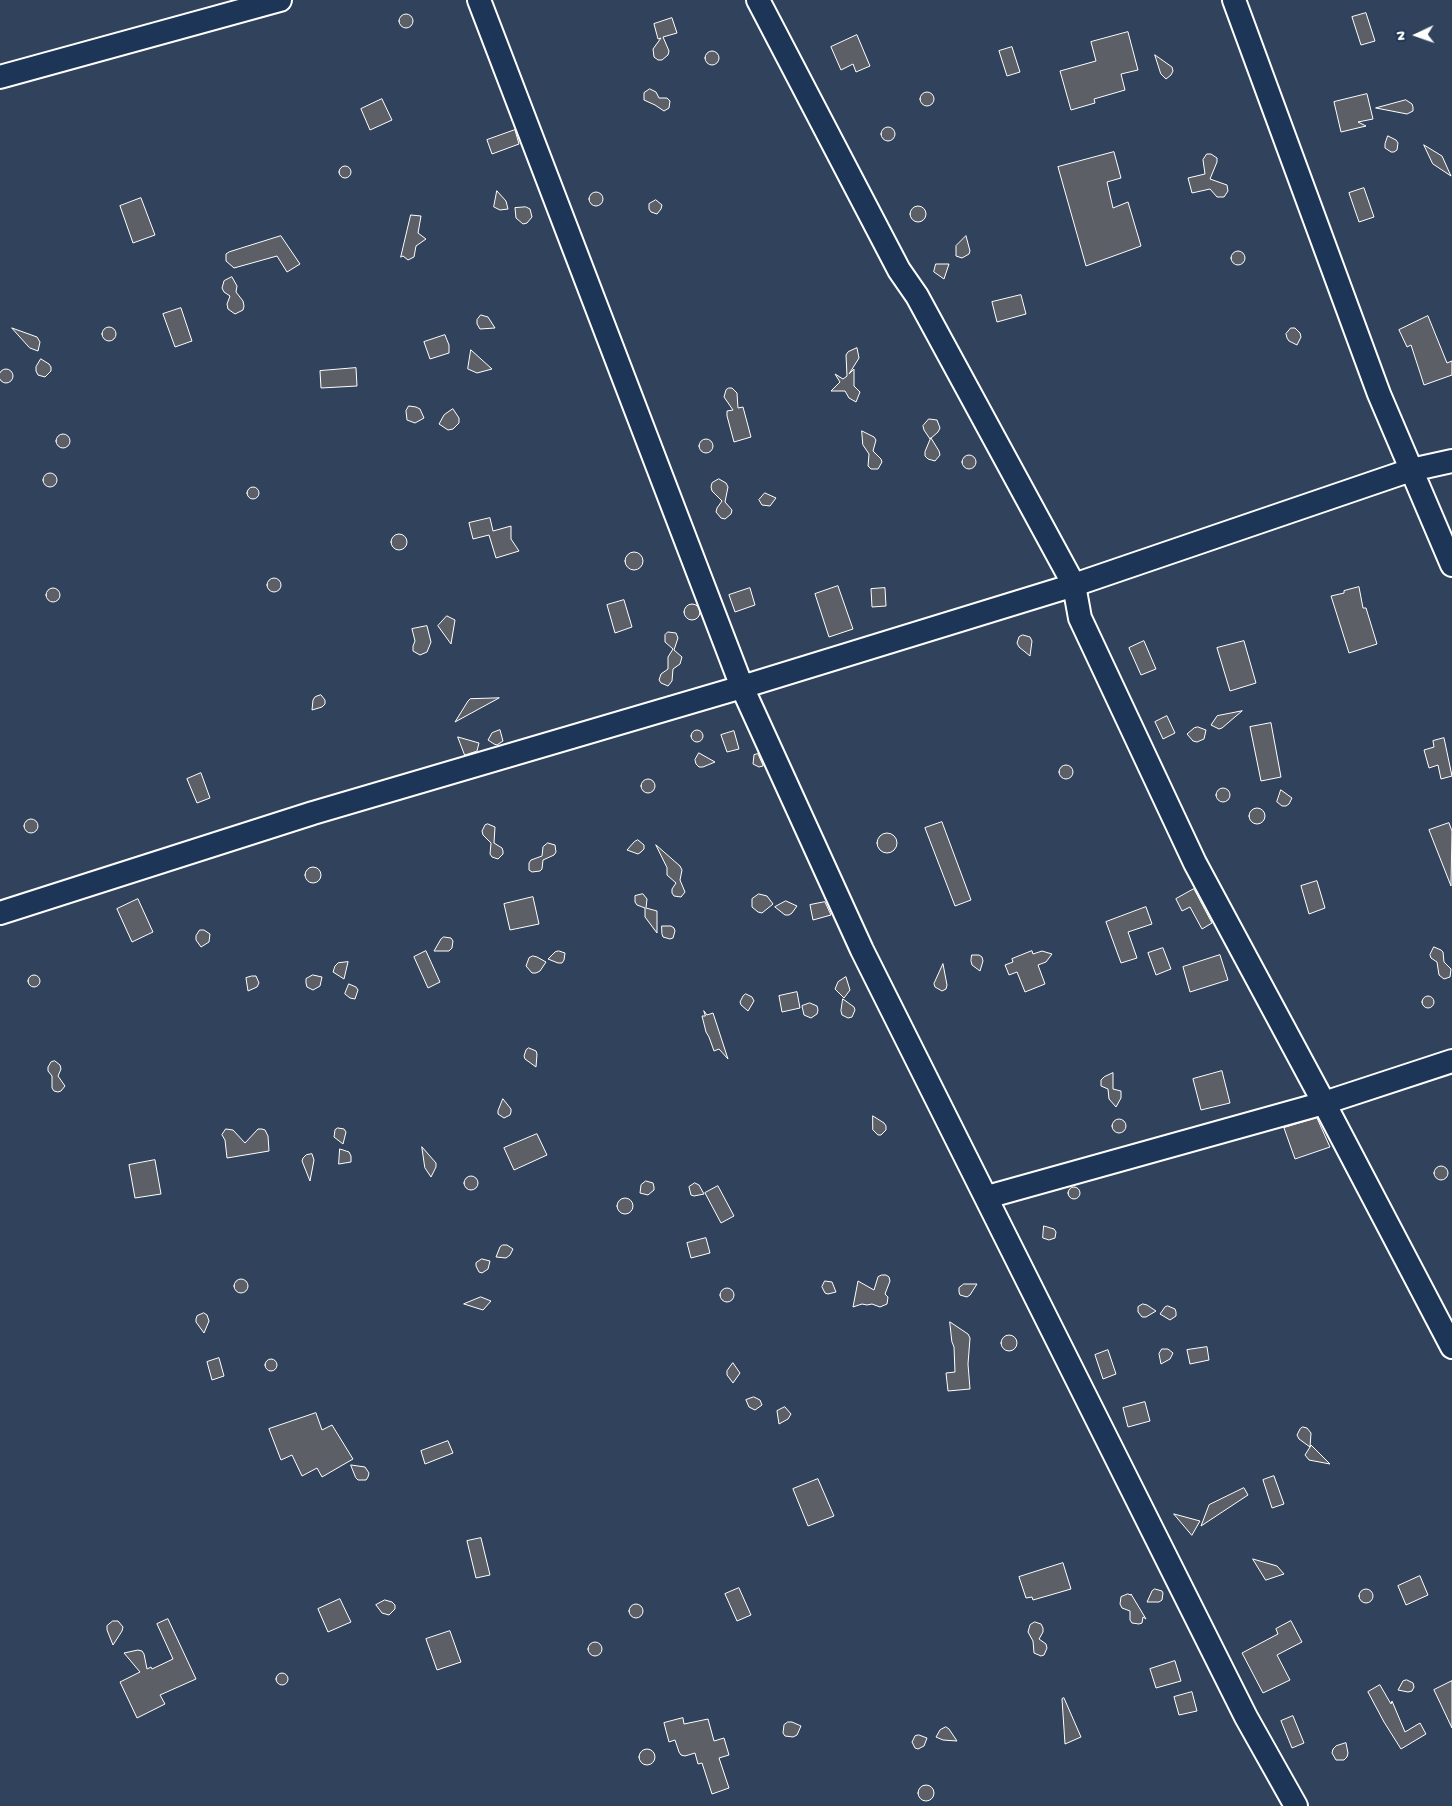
<!DOCTYPE html>
<style>
body{margin:0}
#map{position:relative;width:1452px;height:1806px;overflow:hidden;background:#30425c;font-family:"Gochi Hand",sans-serif}
canvas{display:block}
.north{position:absolute;left:1392px;top:10px;width:50px;height:50px;-webkit-text-stroke:4px #1d3557;paint-order:stroke;rotate:267deg;font-size:14px;font-weight:700;line-height:20px;text-align:center;color:#fff}
.north::after{content:'';display:block;margin:auto;width:18px;height:22px;background:#fff;clip-path:polygon(50% 0,100% 100%,50% 72%,0 100%)}
</style>
<div id="map">
<canvas width="1452" height="1806"></canvas>
<div class="north">N</div>
</div>
<script>
const context = document.querySelector('canvas').getContext('2d');
context.lineJoin = 'round';
function paint(path, color) {
  context.fillStyle = color;
  context.fill(path, 'evenodd');
}
function strokePath(path, color, width, dash) {
  context.strokeStyle = color;
  context.lineWidth = width;
  context.lineCap = dash ? 'butt' : 'round';
  context.setLineDash(dash || []);
  context.stroke(path);
}
const building = new Path2D(`
 M1366,13l9,28 -14,4 -9,-28z
 M399 21a7 7 0 1 1 14 0a7 7 0 1 1-14 0Z
 M672,18l5,15 -14,4 6,14 -1,4 -6,5h-4l-4,-3 -1,-8 8,-11 -3,1 -4,-15z
 M1128,32l10,38 -17,4 4,16 -31,9 1,4 -24,7 -11,-39 36,-10 -5,-19z
 M857,35l13,31 -14,6 -3,-8 -12,6 -10,-23z
 M1012,47l8,25 -13,4 -8,-25z
 M705 58a7 7 0 1 1 14 0a7 7 0 1 1-14 0Z
 M1155,55l17,12 1,4 -2,4 -5,4 -5,-5z
 M650,89l6,3 3,6h8l3,3 -1,7 -5,3 -9,-6 -11,-5v-7z
 M920 99a7 7 0 1 1 14 0a7 7 0 1 1-14 0Z
 M1367,94l6,25 -15,3 8,4 -25,6 -7,-30z
 M382,99l10,21 -22,10 -9,-21z
 M1406,100l6,4 1,3v4l-6,3 -31,-6z
 M881 134a7 7 0 1 1 14 0a7 7 0 1 1-14 0Z
 M515,130l4,14 -27,10 -5,-14z
 M1388,136l8,4 2,3 -1,7 -3,2h-3l-6,-4v-4z
 M1424,145l18,11 9,20 -18,-12z
 M1114,152l7,26 -14,4 6,26 15,-6 13,44 -55,20 -28,-99z
 M1207,154h4l6,4v4l-7,17 17,6 1,6 -4,6h-7l-7,-8 -18,4 -4,-15 17,-4 -2,-14z
 M339 172a6 6 0 1 1 12 0a6 6 0 1 1-12 0Z
 M1364,188l10,29 -15,5 -10,-29z
 M497,191l9,10 2,8 -8,1 -6,-3z
 M589 199a7 7 0 1 1 14 0a7 7 0 1 1-14 0Z
 M141,198l14,37 -22,8 -13,-37z
 M656,200l6,5 -1,4 -4,5 -6,-2 -2,-3v-5z
 M910 214a8 8 0 1 1 16 0a8 8 0 1 1-16 0Z
 M526,207l4,2 2,8 -5,6 -4,1 -7,-6 -1,-10z
 M411,215l10,1 -3,17 8,6 -10,7 -2,11 -6,3 -5,-4 -2,1z
 M281,236l19,28 -13,8 -10,-16 -43,12 -8,-7v-7l3,-2z
 M966,236l4,15 -1,3 -7,4 -6,-2v-10z
 M1231 258a7 7 0 1 1 14 0a7 7 0 1 1-14 0Z
 M936,264h13l-5,15 -10,-7z
 M232,277l5,9 -1,6 7,9 1,5 -1,4 -8,4 -7,-5 -1,-5 3,-8 -6,-4 -2,-4 2,-7z
 M1021,295l5,19 -29,8 -5,-20z
 M181,308l11,33 -17,6 -12,-33z
 M481,315l7,2 7,11 -15,1 -3,-5v-4z
 M1428,316l19,47 5,-2v14l-28,10 -13,-40 -4,2 -8,-17z
 M102 334a7 7 0 1 1 14 0a7 7 0 1 1-14 0Z
 M12,328l25,9 3,5 -2,9 -8,-3z
 M1291,328h4l5,5 1,4 -4,8 -8,-4 -2,-3 -1,-4z
 M445,335l4,10v8l-19,6 -6,-17z
 M857,348l2,10 -10,16 5,-5v17l6,6 -4,10 -7,-4 -4,-7h-14l9,-9 -5,-8 8,5 4,-3 -1,-21 2,-3z
 M471,350l21,19 -15,4 -9,-4z
 M41,359l8,5 2,3v4l-6,6 -7,-2 -2,-4v-4z
 M356,368l1,18 -36,2 -1,-17z
 M-1 376a7 7 0 1 1 14 0a7 7 0 1 1-14 0Z
 M729,388h3l5,5 1,15 5,-1 8,30 -17,5 -7,-26v-5l6,-1 -9,-13 2,-7z
 M409,406l7,1 4,2 4,9 -9,5 -8,-3 -1,-9z
 M453,409l6,9v5l-6,6 -5,1 -9,-6 5,-9z
 M929,419l8,1 3,8 -2,4 -8,7 -6,-9 -1,-4z
 M862,431l12,6 2,3 -3,11 8,8 1,3 -4,7h-7l-3,-3 1,-12 -6,-9z
 M56 441a7 7 0 1 1 14 0a7 7 0 1 1-14 0Z
 M931,438l8,13 1,4 -5,6 -7,-2 -3,-3v-4z
 M699 446a7 7 0 1 1 14 0a7 7 0 1 1-14 0Z
 M962 462a7 7 0 1 1 14 0a7 7 0 1 1-14 0Z
 M43 480a7 7 0 1 1 14 0a7 7 0 1 1-14 0Z
 M719,479l7,4 2,4 -3,15 7,8 -1,4 -6,5 -4,-1 -5,-6 1,-4 5,-7 -10,-10 -1,-4 1,-4z
 M247 493a6 6 0 1 1 12 0a6 6 0 1 1-12 0Z
 M765,493l11,5 -6,8 -8,-1 -3,-5z
 M490,518l3,13 18,-5v13l8,12 -23,7 -7,-23 -16,4 -4,-16z
 M391 542a8 8 0 1 1 16 0a8 8 0 1 1-16 0Z
 M625 561a9 9 0 1 1 18 0a9 9 0 1 1-18 0Z
 M267 585a7 7 0 1 1 14 0a7 7 0 1 1-14 0Z
 M838,586l15,43 -24,8 -14,-43z
 M1359,587l4,21h3l11,36 -28,9 -18,-57 13,-3v-2z
 M750,588l5,17 -20,7 -6,-17z
 M885,588l1,18 -14,1 -1,-18z
 M46 595a7 7 0 1 1 14 0a7 7 0 1 1-14 0Z
 M624,600l8,27 -17,6 -8,-28z
 M684 612a8 8 0 1 1 16 0a8 8 0 1 1-16 0Z
 M447,616l8,4 -4,24 -13,-18z
 M427,626l4,16 -4,10 -7,3 -7,-4v-5l2,-5 -3,-12z
 M668,632l8,1 2,5 -4,12 8,7 -2,7 -7,5 -1,12 -4,5 -7,-3 -2,-3 2,-6 7,-5v-12l5,-8 -8,-7v-7z
 M1023,635l7,2 2,4 -2,15 -11,-9 -2,-4 2,-6z
 M1144,641l12,28 -15,6 -12,-27z
 M1244,641l12,42 -26,8 -13,-43z
 M321,695l4,5v4l-3,3 -10,3 1,-10 2,-3z
 M499,698l-44,24 13,-21 2,-2z
 M1242,711l-20,17 -3,1 -8,-4 6,-9z
 M1167,716l8,17 -12,6 -8,-17z
 M1271,723l10,54 -20,4 -11,-54z
 M1198,727l8,3 -2,9 -7,3 -4,-1 -6,-7 7,-6z
 M691 736a6 6 0 1 1 12 0a6 6 0 1 1-12 0Z
 M500,730l3,11 -6,4 -3,-1 -6,-4 4,-7z
 M734,731l5,18 -12,3 -6,-17z
 M458,737l21,6 -2,8 -12,4z
 M1444,738l8,38 -11,3 -3,-14 -9,3 -5,-18 10,-3 -1,-6z
 M699,753l16,9 -12,5h-4l-3,-3 -1,-4z
 M758,754l5,11v1l-4,1 -6,-3 1,-9z
 M1059 772a7 7 0 1 1 14 0a7 7 0 1 1-14 0Z
 M201,773l9,25 -13,5 -10,-24z
 M641 786a7 7 0 1 1 14 0a7 7 0 1 1-14 0Z
 M1216 795a7 7 0 1 1 14 0a7 7 0 1 1-14 0Z
 M1281,790l11,8 -3,6 -3,2h-4l-5,-4z
 M1249 816a8 8 0 1 1 16 0a8 8 0 1 1-16 0Z
 M24 826a7 7 0 1 1 14 0a7 7 0 1 1-14 0Z
 M942,822l29,78 -16,6 -30,-78z
 M1449,823l3,8 -1,55 -22,-56z
 M488,824l7,3 -1,16 8,5 1,3v3l-5,5 -6,-2 -2,-3 1,-11 -8,-8 -1,-4 3,-6z
 M877 843a10 10 0 1 1 20 0a10 10 0 1 1-20 0Z
 M638,840l6,5v4l-3,3 -3,2 -11,-4 7,-8z
 M548,843l7,2 1,7 -2,3 -11,5 -1,9 -2,2 -8,1 -3,-2v-7l2,-3 11,-4 1,-9z
 M656,845l24,21 2,4 -2,10 5,12 -4,5 -7,-1 -2,-3v-4l4,-6 -9,-8v-7z
 M305 875a8 8 0 1 1 16 0a8 8 0 1 1-16 0Z
 M1317,881l8,27 -16,6 -8,-28z
 M1194,889l18,34 -10,6 -12,-22 -8,4 -6,-12z
 M643,894l4,5 -1,9 11,3v22l-12,-16v-9l-8,-3 -2,-3v-6z
 M759,894l8,2 6,8 -11,9 -4,-1 -6,-5v-8z
 M533,897l6,27 -29,6 -6,-26z
 M138,899l15,33 -21,10 -15,-33z
 M786,901l11,5 -5,7 -3,2h-4l-10,-8z
 M825,902l6,13 -18,5 -3,-15z
 M1146,907l6,17 -24,8 9,26 -16,5 -15,-41z
 M662,926h9l3,2 1,3 -2,7 -3,1 -7,-2 -1,-3z
 M200,930h4l6,4 -1,8 -8,5 -5,-7v-4z
 M444,937l7,1 2,3 -1,7 -3,3h-15l7,-12z
 M1434,947l7,3 2,2 1,10 7,7 -1,8 -6,2 -5,-4 -2,-13 -6,-4 -1,-3z
 M1163,948l8,21 -15,6 -8,-22z
 M426,951l14,31 -12,6 -14,-31z
 M559,951l6,2 -1,7 -2,3h-4l-10,-4 7,-7z
 M1032,951l1,3 9,-3 10,3 -6,8 -8,3 7,19 -20,8 -8,-20 -8,3 -4,-10 8,-3 -1,-3z
 M972,955h7l3,2 1,4 -3,10 -8,-6 -1,-4z
 M1220,955l8,25 -38,12 -7,-25z
 M533,956l4,1 9,5 -6,9 -4,2h-4l-6,-7 3,-8z
 M348,962l-4,17 -11,-7 2,-6 3,-3z
 M943,964l4,21 -1,4 -4,2 -7,-4 -1,-3z
 M28 981a6 6 0 1 1 12 0a6 6 0 1 1-12 0Z
 M313,975l9,2 -2,9 -7,4 -6,-3 -1,-4v-4z
 M252,976h4l3,7 -2,4 -9,4 -2,-13z
 M846,977l4,13 -6,8 -9,-9 3,-7z
 M349,984l7,3 2,3 -3,9 -5,-1 -5,-4z
 M797,992l3,16 -18,4 -3,-16z
 M746,994l6,3 2,4 -6,10 -7,-6 -1,-3 3,-6z
 M1422 1002a6 6 0 1 1 12 0a6 6 0 1 1-12 0Z
 M843,999l11,8 1,3 -3,7 -4,1 -6,-3 -1,-4z
 M810,1003l7,3 1,4 -1,4 -6,4 -7,-3 -2,-9z
 M704,1011l3,4 6,-2 15,46 -9,-10 -5,2 -5,-14 -3,-5 -4,-16h3z
 M529,1048l7,3 1,3 -1,13 -11,-8 -1,-3 2,-6z
 M55,1061l5,4 1,4 -3,7 7,10 -4,5 -3,1 -4,-1 -2,-3v-12l-4,-5v-4l3,-5z
 M1222,1071l8,32 -29,7 -8,-31z
 M1113,1073v16l8,2v7l-5,9 -7,-8 -1,-10 -7,-3v-6l3,-3z
 M503,1099l8,10v3l-1,3 -6,3 -6,-4v-3z
 M873,1116l11,7 2,3v4l-5,5h-3l-5,-5z
 M1317,1118l13,29 -35,12 -11,-31z
 M1112 1126a7 7 0 1 1 14 0a7 7 0 1 1-14 0Z
 M338,1128l6,1 2,3 -3,12 -9,-7 1,-7z
 M226,1129l7,1 12,13 13,-14h4l3,1 3,6 1,15 -42,7 -2,-18 -3,-5z
 M537,1134l10,21 -33,15 -10,-22z
 M422,1147l14,16v4l-5,10 -6,-9z
 M340,1149l9,3 2,4v6l-12,2z
 M312,1154l2,6 -4,21 -8,-20 1,-3 3,-3z
 M155,1160l6,34 -26,4 -6,-33z
 M1434 1173a7 7 0 1 1 14 0a7 7 0 1 1-14 0Z
 M464 1183a7 7 0 1 1 14 0a7 7 0 1 1-14 0Z
 M646,1181l7,2 1,4v3l-6,5 -8,-2 1,-8z
 M695,1183l4,2 5,9 -10,2 -3,-1 -2,-8z
 M718,1186l16,30 -13,7 -16,-30z
 M1068 1193a6 6 0 1 1 12 0a6 6 0 1 1-12 0Z
 M617 1206a8 8 0 1 1 16 0a8 8 0 1 1-16 0Z
 M1044,1226l10,3 2,3 -1,6 -6,2 -6,-2z
 M706,1238l4,15 -19,5 -4,-15z
 M503,1245h4l6,4 -3,6 -4,3 -10,-1 4,-10z
 M482,1259l8,2 -2,8 -6,4 -3,-1 -3,-6v-3z
 M882,1275h4l3,2 1,4 -5,13 3,3 -1,7 -7,3 -8,-3 -5,1 -5,-1 -9,3 5,-26 16,9 4,-13z
 M234 1286a7 7 0 1 1 14 0a7 7 0 1 1-14 0Z
 M825,1281l7,1 4,10 -8,2 -3,-1 -3,-6z
 M964,1284h13l-7,11 -3,2 -7,-2 -1,-3v-4z
 M720 1295a7 7 0 1 1 14 0a7 7 0 1 1-14 0Z
 M481,1297l10,4 -8,9 -19,-6z
 M1143,1304l4,1 9,6 -10,6h-4l-4,-5v-5z
 M1168,1306l7,3 1,3v4l-6,4 -10,-6 5,-7z
 M204,1313l3,2 2,6 -5,12 -8,-11v-3l1,-3z
 M950,1322l18,12 2,4 -2,26 2,25 -22,2 -2,-18 9,-1 -1,-25 -2,-5z
 M1001 1343a8 8 0 1 1 16 0a8 8 0 1 1-16 0Z
 M1207,1347l2,13 -19,4 -3,-14z
 M1162,1349h6l5,4 -3,6 -9,5 -2,-10z
 M1108,1350l8,24 -13,5 -8,-24z
 M219,1358l5,18 -12,4 -5,-18z
 M265 1365a6 6 0 1 1 12 0a6 6 0 1 1-12 0Z
 M733,1363l7,10 -7,10 -6,-8v-4z
 M754,1397l6,3 2,5 -7,5 -6,-3 -3,-7z
 M1145,1402l5,19 -22,6 -5,-19z
 M785,1407l6,7 -3,5 -9,5 -2,-13z
 M316,1413l6,17 10,-5 21,34 -31,18 -5,-9 -15,8 -10,-21 -11,5 -12,-31z
 M1303,1427l4,1 4,5 -1,14 1,-2 19,19 -21,-4 -4,-5 5,-8 -11,-8 -2,-4 3,-6z
 M448,1441l5,12 -28,11 -4,-13z
 M351,1465l14,2 4,6 -1,4 -2,3h-8l-2,-2z
 M1274,1476l10,28 -12,4 -9,-28z
 M818,1479l16,37 -26,10 -15,-37z
 M1244,1488l4,7 -47,31 8,-21z
 M1174,1514l26,7 -8,14z
 M481,1538l9,37 -14,3 -9,-37z
 M1253,1559l24,7 7,8 -18,6z
 M1063,1563l8,26 -38,11 -1,-3 -6,1 -7,-21z
 M1420,1576l8,19 -22,10 -8,-19z
 M739,1588l12,27 -14,6 -12,-27z
 M1359 1596a7 7 0 1 1 14 0a7 7 0 1 1-14 0Z
 M1155,1589l7,2 1,2 -1,7 -3,2h-12l5,-11z
 M1128,1594l3,1v-1l15,25 -3,-2 -1,6 -3,1 -7,-1 -2,-3v-9l-8,-3 -2,-4 1,-7z
 M340,1599l11,23 -23,10 -10,-23z
 M385,1600l7,2 3,3v4l-6,6 -7,-2 -6,-8z
 M629 1611a7 7 0 1 1 14 0a7 7 0 1 1-14 0Z
 M168,1619l28,60 -36,16 5,9 -28,14 -17,-36 20,-10 -16,-19 14,-3 4,1 2,3 3,15 4,-2 1,2 21,-10 -16,-35z
 M113,1621h5l5,6 -1,4 -9,14 -6,-15v-4z
 M1291,1621l11,21 -25,13 13,25 -27,13 -21,-40 36,-19 -2,-5z
 M1035,1622l6,2 2,4v4l-4,7 7,5 1,4 -3,7 -3,1 -7,-3 -1,-12 -5,-9 2,-7z
 M450,1631l11,31 -24,8 -11,-31z
 M588 1649a7 7 0 1 1 14 0a7 7 0 1 1-14 0Z
 M1175,1661l6,20 -25,7 -6,-19z
 M276 1679a6 6 0 1 1 12 0a6 6 0 1 1-12 0Z
 M1407,1680l6,3 1,4 -2,4 -4,1 -10,-2 5,-9z
 M1452,1681v47l-18,-38z
 M1380,1685l11,19 1,-3 13,31 15,-9 6,11 -25,15 -17,-27 -16,-30z
 M1192,1692l5,19 -18,4 -5,-18z
 M1064,1698l17,39 -16,7 -3,-45z
 M1293,1716l11,27 -12,5 -11,-27z
 M683,1718l1,6 24,-5 6,22 10,-3 5,17 -10,3 10,30 -17,6 -10,-31 -4,1 -3,-11 -10,3 -4,-1 -2,-3 -4,-12 -6,2 -5,-19z
 M788,1722h4l9,4 -4,9 -4,2 -8,-1 -2,-3 1,-8z
 M946,1727l3,2 8,12 -14,-1 -7,-3 4,-7z
 M919,1735l8,3 -3,8 -6,3 -3,-1 -3,-6 3,-6z
 M1346,1743l2,10 -1,4 -3,3h-8l-4,-7 1,-4 3,-3z
 M639 1757a8 8 0 1 1 16 0a8 8 0 1 1-16 0Z
 M918 1793a8 8 0 1 1 16 0a8 8 0 1 1-16 0Z`);
paint(building, '#5c5f66');
strokePath(building, '#fff', 1);
const minor = new Path2D(`
 M479,0l263,687 120,263 384,767 50,89
 M758,0l141,270 18,26 157,289 6,33 115,245 129,240 128,244
 M1234,0l145,394 73,171
 M0,77l280,-77
 M0,913l313,-100 429,-126 332,-102 337,-115 41,-9
 M987,1197l337,-94 128,-42`);
strokePath(minor, '#fff', 26);
strokePath(minor, '#1d3557', 22);
</script>
